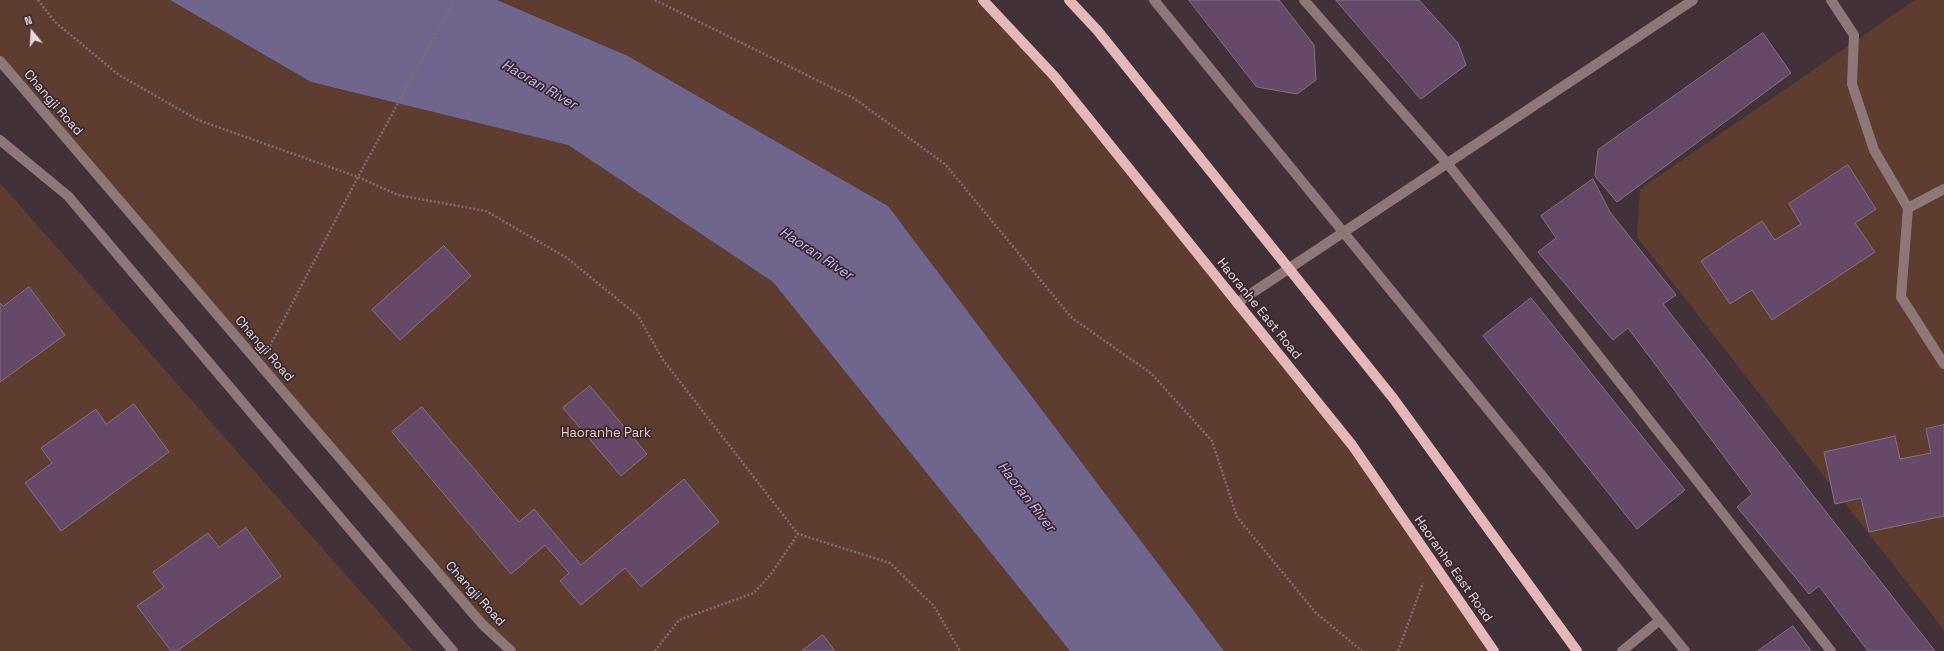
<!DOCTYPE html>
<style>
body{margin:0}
#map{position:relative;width:1944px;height:651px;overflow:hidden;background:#433139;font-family:"Space Grotesk",sans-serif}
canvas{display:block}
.north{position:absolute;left:12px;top:12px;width:40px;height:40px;-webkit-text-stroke:3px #39272f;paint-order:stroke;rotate:342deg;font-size:11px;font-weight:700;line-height:16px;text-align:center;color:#e5d9df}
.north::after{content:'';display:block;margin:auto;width:14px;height:18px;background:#e5d9df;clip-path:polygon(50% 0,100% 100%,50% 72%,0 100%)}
</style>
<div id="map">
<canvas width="1944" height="651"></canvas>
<div class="north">N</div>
</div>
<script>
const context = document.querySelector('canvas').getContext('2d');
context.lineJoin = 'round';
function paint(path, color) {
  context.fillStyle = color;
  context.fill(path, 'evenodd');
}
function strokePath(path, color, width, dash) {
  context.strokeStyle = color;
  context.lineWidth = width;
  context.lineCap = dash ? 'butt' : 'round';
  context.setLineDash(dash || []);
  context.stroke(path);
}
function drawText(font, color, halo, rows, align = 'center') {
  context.font = font + ' "Space Grotesk",sans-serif';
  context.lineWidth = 3.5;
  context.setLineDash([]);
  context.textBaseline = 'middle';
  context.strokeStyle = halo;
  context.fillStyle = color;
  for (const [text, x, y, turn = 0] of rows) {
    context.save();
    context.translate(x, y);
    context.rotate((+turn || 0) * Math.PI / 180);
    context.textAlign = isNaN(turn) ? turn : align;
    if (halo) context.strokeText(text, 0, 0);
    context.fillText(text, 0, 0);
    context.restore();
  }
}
paint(new Path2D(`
 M0,0h170l141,82 257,63 205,137 297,369h-559l-511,-590z
 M497,0h486l72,77 297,368 142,206h-270l-336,-445 -260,-150z
 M1915,0h29v630l-307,-393 3,-48z
 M0,183l413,468h-413z`), '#5e3c2f');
paint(new Path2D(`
 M170,0h327l131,56 260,150 336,445h-154l-297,-369 -205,-137 -257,-63z`), '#70658c');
const building = new Path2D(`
 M1189,0h90l35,45 2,35 -19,14 -40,-7z
 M1336,0h83l39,43 8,22 -45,34z
 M1763,33l28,40 -174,129 -22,-26 3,-26z
 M1848,165l28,44 -21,14 20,29 -103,68 -20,-30 -22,14 -29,-43 61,-40 13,19 26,-16 -12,-20z
 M1593,179l17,33 66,83 -13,9 272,347h-67l-49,-65 -10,8 -72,-87 15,-13 -124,-166 -15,12 -75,-88 18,-14 -15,-22z
 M444,246l27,30 -71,64 -28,-30z
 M29,287l36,48 -65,47v-79l3,3z
 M1531,298l154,192 -48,39 -154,-193z
 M590,386l57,68 -26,22 -58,-68z
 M134,404l35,48 -108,79 -36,-48 27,-20 -11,-15 55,-39 10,15z
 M422,407l97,115 15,-13 47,56 103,-86 35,43 -78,65 -16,-19 -44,37 -21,-24 9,-8 -24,-28 -34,29 -119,-142z
 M1944,425v91l-75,16 -8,-34 -26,6 -11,-52 71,-16 5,23 31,-6 -5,-24z
 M246,528l35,48 -104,75h-6l-34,-45 27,-19 -11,-15 55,-39 11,14z
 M1793,626l18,25h-53z
 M823,635l12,16h-33z`);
paint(building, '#664969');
strokePath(building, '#817282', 1);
strokePath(new Path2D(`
 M38,0l17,22 64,53 79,45 160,57 40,18 88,16 81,47 71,58 25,44 135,174 92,29 44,43 26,45
 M655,0l200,99 90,65 127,154 80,56 60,67 25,76 79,96 46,38
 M270,346l88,-169 96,-177
 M655,651l24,-31 75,-27 17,-19 27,-40
 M1398,651l25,-68`), '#7c6c73', 2.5, [2, 2]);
strokePath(new Path2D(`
 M1154,0l531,651
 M1304,0l143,163 384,488
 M1831,0l23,35 -2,49 22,66 34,58
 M0,61l482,563 29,27
 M0,140l68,56 385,455
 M1944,189l-36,19 -7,89 43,67
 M1237,303l456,-303
 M1622,651l38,-31`), '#8e7779', 10);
strokePath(new Path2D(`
 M983,0l72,77 297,368 142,206
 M1069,0l28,30 296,368 184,253`), '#e5b7b9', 10);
drawText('13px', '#e5d9df', '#39272f', [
 ["Changji Road",53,103,49],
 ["Haoranhe East Road",1259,309,51],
 ["Changji Road",264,349,49],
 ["Haoranhe East Road",1453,569,55],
 ["Changji Road",475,594,48]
]);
drawText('13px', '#f6c9b9', '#39272f', [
 ["Haoranhe Park",606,433]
]);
drawText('italic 14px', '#c9b6f8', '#39272f', [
 ["Haoran River",539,85,30],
 ["Haoran River",816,254,33],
 ["Haoran River",1026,497,52]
]);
</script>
